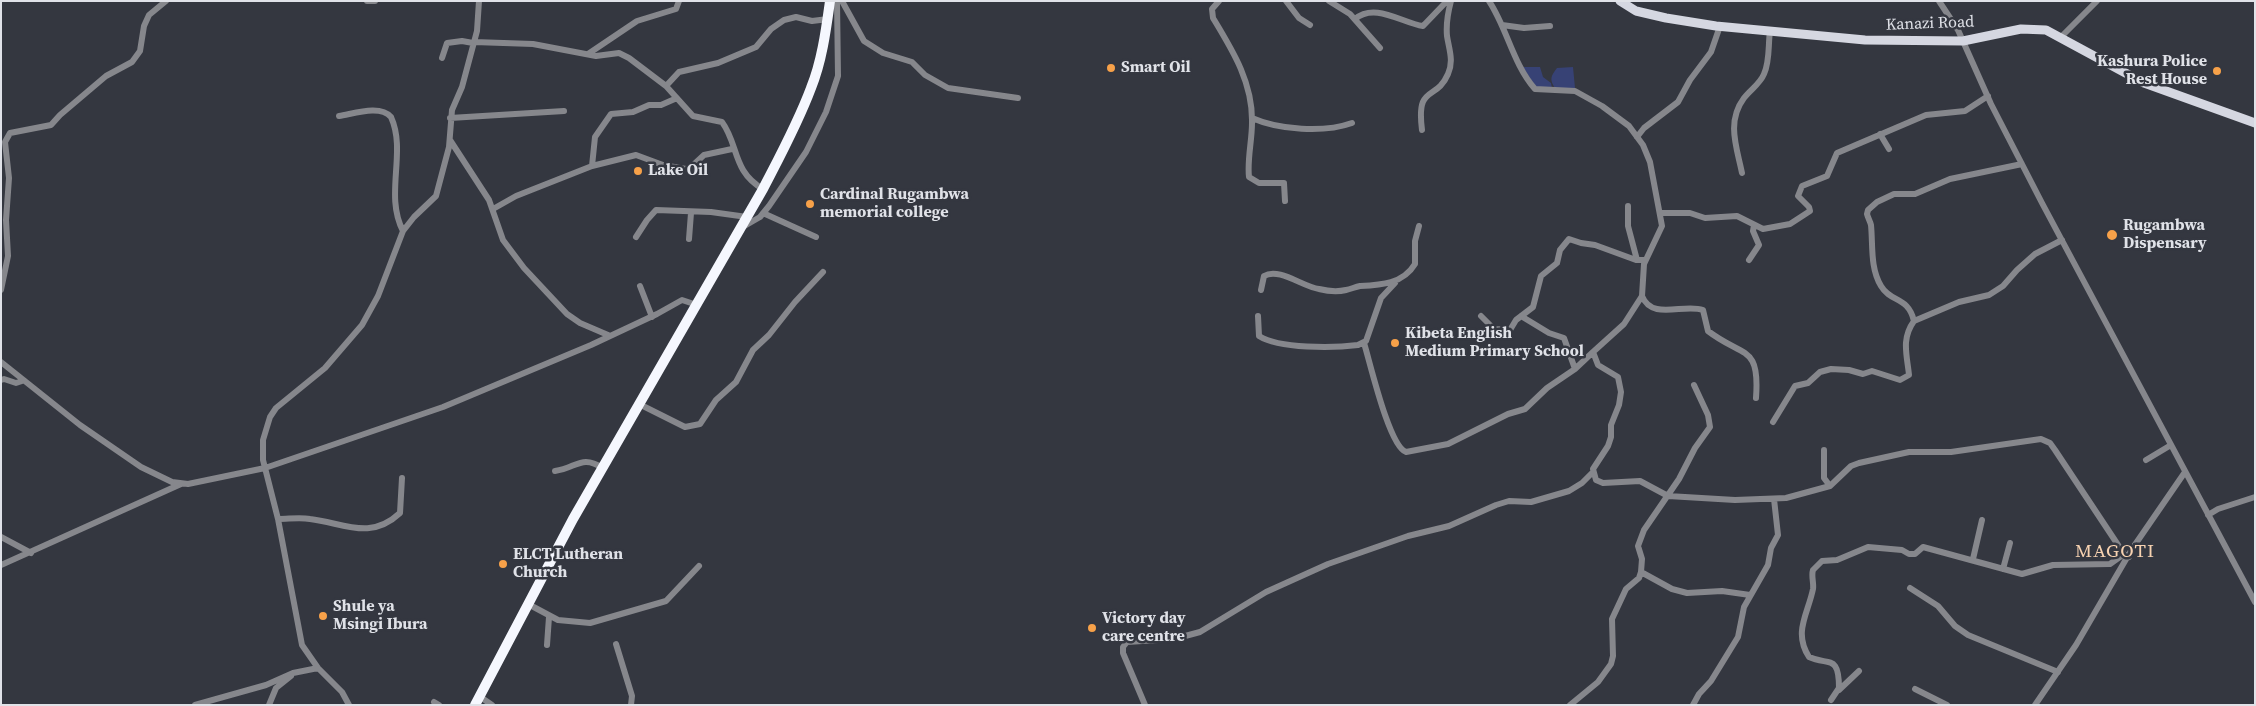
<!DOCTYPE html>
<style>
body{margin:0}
#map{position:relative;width:2256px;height:706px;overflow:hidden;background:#343740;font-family:"Source Serif 4",serif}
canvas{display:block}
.frame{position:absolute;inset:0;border:2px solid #e0e2e8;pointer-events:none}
</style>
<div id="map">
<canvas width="2256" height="706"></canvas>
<div class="frame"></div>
</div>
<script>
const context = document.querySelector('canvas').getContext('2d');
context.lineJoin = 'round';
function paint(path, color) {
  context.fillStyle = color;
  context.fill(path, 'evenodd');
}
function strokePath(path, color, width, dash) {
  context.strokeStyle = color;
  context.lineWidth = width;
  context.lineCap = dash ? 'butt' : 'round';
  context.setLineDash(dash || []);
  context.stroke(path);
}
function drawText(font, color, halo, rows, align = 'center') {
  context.font = font + ' "Source Serif 4",serif';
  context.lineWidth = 5;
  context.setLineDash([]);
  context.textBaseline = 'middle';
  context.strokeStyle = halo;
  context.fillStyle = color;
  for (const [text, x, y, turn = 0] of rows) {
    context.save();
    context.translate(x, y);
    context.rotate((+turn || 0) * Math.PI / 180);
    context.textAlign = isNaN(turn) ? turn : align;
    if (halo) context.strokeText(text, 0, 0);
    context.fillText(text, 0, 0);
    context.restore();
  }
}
paint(new Path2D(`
 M1523,67h17l3,10 8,6 1,5h-16z
 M1573,67l2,21h-20c-6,-9 -4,-12 2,-20z`), '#374275');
strokePath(new Path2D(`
 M367,1h8
 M842,1l22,40 19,12 29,9 13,13 23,13 70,10
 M1219,1l-7,8 1,9c20,33 40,65 39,105 0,18 -5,37 -3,54l10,6h25l1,18
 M1286,1l13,17 11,7
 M1329,1l21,13 30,34
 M1489,1c18,27 24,63 46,88l40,2 27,15 27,20 14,19 7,17 12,64 -18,38 -2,32 -18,28 -31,28 5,13 20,12 3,15 -2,13 -8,20v12l-3,9 -15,23 3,11 7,3 37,-2 28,15 67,4 51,-2 44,-12 21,-20 8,-3 50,-11h42l90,-13 9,4 5,7 69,104 5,3
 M1939,1l19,29 33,74 51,99 213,399
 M1355,19c20,-17 47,4 68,7l24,-25
 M1502,25l22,3 26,-2
 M2061,37l36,-36
 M474,42l59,2 63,12 23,-3 10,5 37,28 27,30 29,6c17,23 10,49 41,67
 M588,54l49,-33 39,-12 3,-8
 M442,58l5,-15 15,-2 11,2
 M666,86l13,-14 39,-9 38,-16 15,-18 13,-9 12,-3 16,4 16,-2
 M339,116c14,-2 41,-12 52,1 16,35 -7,78 12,114
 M450,118l114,-7
 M1252,118c27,12 72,15 100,5
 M1422,130c-6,-47 14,-28 26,-56 6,-13 1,-25 -1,-38 -1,-11 1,-24 4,-35
 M1880,134l9,15
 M1637,137l7,-9 34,-26 12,-22 21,-28 9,-26
 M450,140l39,60 14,40 21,28 43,46 13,9 28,12
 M592,166l3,-29 16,-23 22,-2 16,-7h12l16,-7
 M1742,173c-5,-25 -16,-51 2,-75 7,-9 16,-14 20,-24 6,-13 4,-29 6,-43
 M1628,206v20l9,34
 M493,209l23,-13 76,-30 44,-11 27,10 23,4 4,-1 14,-13 28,-6
 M763,213l53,24
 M1660,213h30l15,5 32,-2 26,13 27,-5 20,-13 -1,-4 -11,-11 4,-10 25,-10 10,-23 89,-38 39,-4 23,-15
 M741,228l19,-11 9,-11 37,-54 20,-40 12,-36 -1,-75
 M636,237l11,-17 9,-10 55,2 36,5
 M689,239l2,-26
 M1749,260l10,-15 -6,-14 1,-6
 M640,286l12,31
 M1,290l7,-34 -2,-36 3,-42 -4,-36 5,-9 41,-8 9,-10 46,-39 26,-14 8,-11 4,-25 5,-11 17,-14
 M1261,290l3,-14c15,-9 39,11 55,13 8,2 19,3 27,1 5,-1 9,-3 14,-4 21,-1 43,-2 55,-22v-23l4,-15
 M1642,296c10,25 42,7 61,14l5,21c35,27 52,13 48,67
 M1258,316l1,20c20,13 75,12 99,9l8,-4 15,-43 14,-15
 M1481,316l13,13 16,1 6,-10 17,-13 8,-31 16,-13 3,-13 9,-11 12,4 14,2 41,15h9
 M1521,316l28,17 15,5 11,31
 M1914,321l45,-19 30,-7 14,-9 14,-16 18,-16 27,-14
 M1364,343c6,19 25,103 42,109l42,-8 60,-30 17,-5 22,-21 28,-19 18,-17
 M1,362l79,63 61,42 31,15 16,2 77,-16 178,-61 148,-62 66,-31 25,-14 15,5
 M1,380l3,-1 12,4 6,-2
 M639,404l46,23 15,-3 16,-24 20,-18 17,-32 16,-15 26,-33 28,-30
 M1773,422l22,-36 13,-3 12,-11 11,-3 18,1 14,4 9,-3 28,9 9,-5c-2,-20 -8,-36 5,-54 -6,-25 -23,-18 -33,-35 -11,-18 -8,-41 -10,-61 -1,-4 -3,-7 -4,-11l1,-4 9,-8 17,-8h21l35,-15 72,-15
 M1824,450v28l6,8
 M2146,460l25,-15
 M555,471c22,-3 26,-17 48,-3
 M2208,515l10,-6 37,-12
 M278,519c11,0 22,-2 32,0 34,4 60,22 90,-6l2,-35
 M1,537l30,16
 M1973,559l9,-39
 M1,565l180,-81
 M2003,569l7,-26
 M1641,572l31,17 15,4 35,-2 28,4
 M1910,588l28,18 17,20 13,9 90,37
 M528,604l30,16 32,3 76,-22 33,-35
 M616,644l16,52 -1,9
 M547,645l2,-28
 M1915,689l32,16
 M1839,690l20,-19
 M479,696l13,9
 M1831,700l8,-12c0,-34 -10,-22 -30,-31 -16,-25 -1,-43 4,-68 1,-6 -2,-13 0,-19l9,-9 15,-1 31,-13 34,3 7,4h6l8,-7 99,27 31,-9 57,-1 14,-10
 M434,702l5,3
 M195,705l71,-20 27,-12 25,-5
 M269,705l7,-17 15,-12
 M349,705l-7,-13 -24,-24 -16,-23 -24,-126 -15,-59v-20l7,-23 6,-9 49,-40 37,-43 16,-29 25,-65 11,-14 22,-21 13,-49 3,-37 10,-23 15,-56 2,-30
 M1145,705l-22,-52v-6l4,-5 47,-3 26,-7 66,-40 62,-28 80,-28 41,-10 47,-21 13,-4 22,1 38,-11 13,-8 11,-11
 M1570,705l28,-23 13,-18 2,-8 -1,-37 14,-30 13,-11 2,-6 1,-13 -4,-13 6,-16 35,-51 16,-31 15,-21 -2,-12 -14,-30
 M1693,705l6,-11 12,-13 27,-44 6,-30 24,-42 3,-17 7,-13 -4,-36
 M2035,705l41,-60 56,-96 53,-77`), '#86878c', 6);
strokePath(new Path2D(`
 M1620,1l16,10 30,7 50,8 149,14 98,1 58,-12 25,1 98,53 111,40`), '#d5d7e1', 9);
strokePath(new Path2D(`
 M475,705l98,-186 190,-330c17,-33 35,-66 48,-101 11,-27 15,-58 19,-87`), '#f5f7fe', 10);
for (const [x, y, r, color] of [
 [1111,68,5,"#f7a149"],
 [2217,71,5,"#f7a149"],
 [638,171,5,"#f7a149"],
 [810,204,5,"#f7a149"],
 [2112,235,6,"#f7a149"],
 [1395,343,5,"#f7a149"],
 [503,564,5,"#f7a149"],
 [323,616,5,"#f7a149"],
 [1092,628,5,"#f7a149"]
]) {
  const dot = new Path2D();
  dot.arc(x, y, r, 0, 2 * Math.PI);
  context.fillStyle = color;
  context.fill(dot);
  strokePath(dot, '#343740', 2);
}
drawText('16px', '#e0e2e8', '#343740', [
 ["Kanazi Road",1930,24,-2]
]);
drawText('bold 16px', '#e0e2e8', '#343740', [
 ["Kashura Police",2207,62,"right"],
 ["Rest House",2207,80,"right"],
 ["Smart Oil",1121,68],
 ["Lake Oil",648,171],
 ["Cardinal Rugambwa",820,195],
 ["memorial college",820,213],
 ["Rugambwa",2123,226],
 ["Dispensary",2123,244],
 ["Kibeta English",1405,334],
 ["Medium Primary School",1405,352],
 ["ELCT Lutheran",513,555],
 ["Church",513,573],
 ["Shule ya",333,607],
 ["Msingi Ibura",333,625],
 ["Victory day",1102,619],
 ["care centre",1102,637]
], 'left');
context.letterSpacing = '1px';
drawText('19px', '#f7d2b1', '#343740', [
 ["MAGOTI",2115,552]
]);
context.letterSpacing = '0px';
</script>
